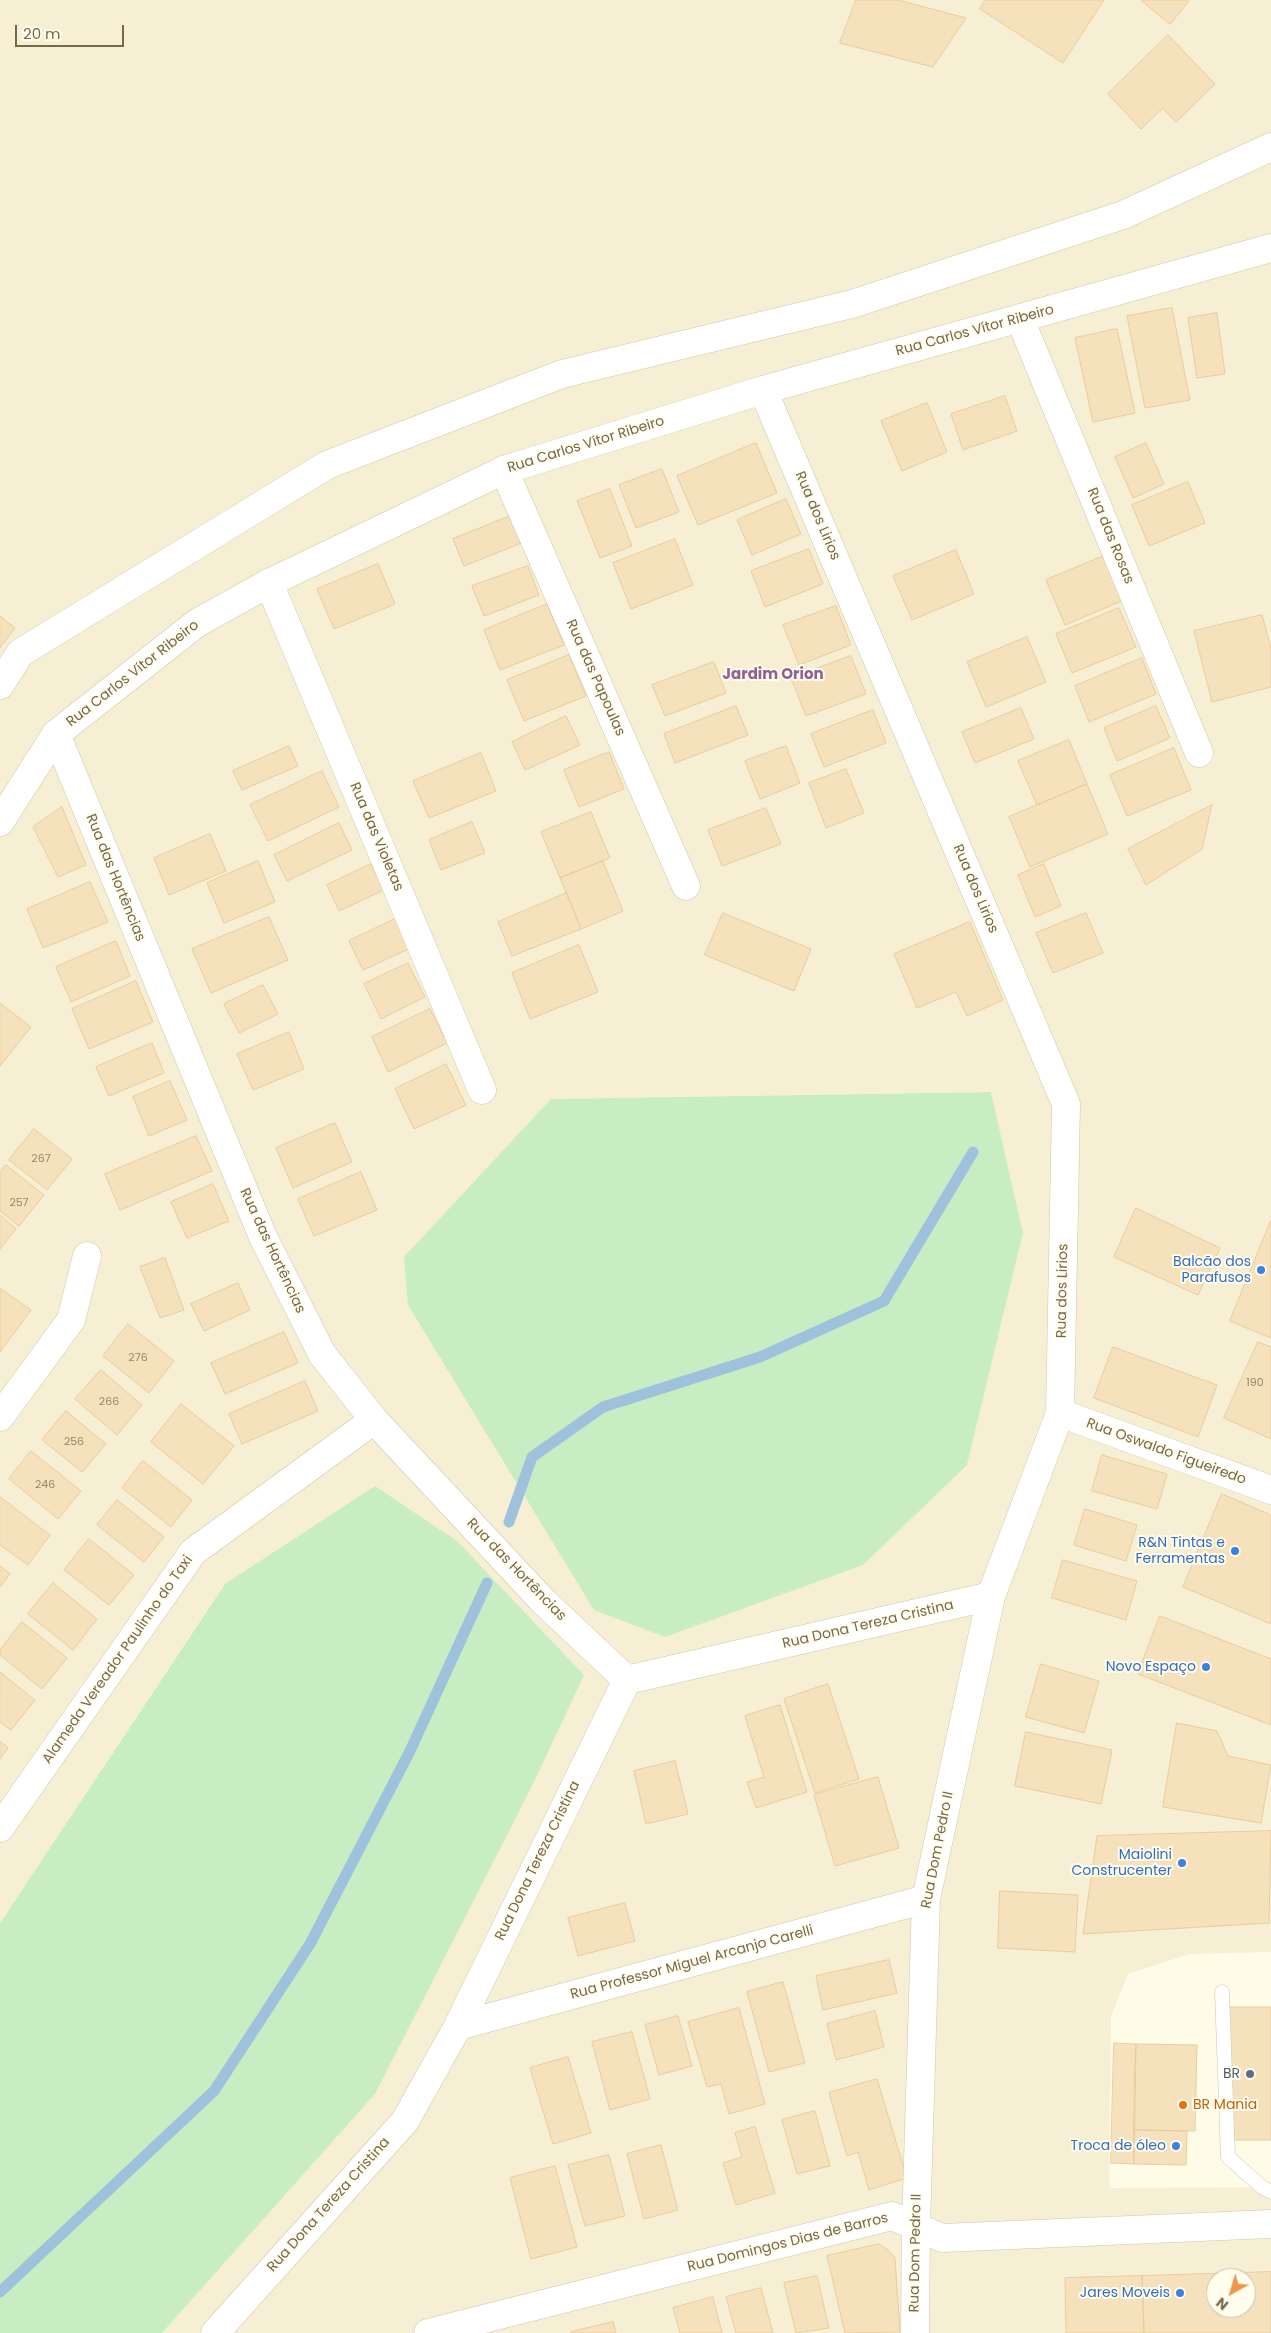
<!DOCTYPE html>
<meta charset="utf-8">
<style>
body{margin:0}
#map{position:relative;width:1271px;height:2333px;overflow:hidden;background:#fefbe7;font-family:Poppins,sans-serif}
canvas{display:block}
.north{position:absolute;left:1206px;top:2268px;width:50px;height:50px;box-sizing:border-box;background:#fffdee;border:1px solid #c9c1ac;border-radius:50%;rotate:219deg;font-size:14px;font-weight:700;line-height:20px;text-align:center;color:#796749}
.north::after{content:'';display:block;margin:auto;width:18px;height:22px;background:#ef9744;clip-path:polygon(50% 0,100% 100%,50% 72%,0 100%)}
.scale{position:absolute;left:15px;top:25px;width:109px;height:22px;box-sizing:border-box;border:2px solid #796749;border-top:0;padding-left:6px;font-size:15px;line-height:18px;white-space:nowrap;color:#796749;-webkit-text-stroke:4px #fffdee;paint-order:stroke}
</style>
<div id="map">
<canvas width="1271" height="2333"></canvas>
<div class="north">N</div>
<div class="scale">20 m</div>
</div>
<script>
const context = document.querySelector('canvas').getContext('2d');
context.lineJoin = 'round';
function paint(path, color) {
  context.fillStyle = color;
  context.fill(path, 'evenodd');
}
function strokePath(path, color, width, dash) {
  context.strokeStyle = color;
  context.lineWidth = width;
  context.lineCap = dash ? 'butt' : 'round';
  context.setLineDash(dash || []);
  context.stroke(path);
}
function drawText(font, color, halo, rows, align = 'center') {
  context.font = font + ' Poppins,sans-serif';
  context.lineWidth = 4;
  context.setLineDash([]);
  context.textBaseline = 'middle';
  context.strokeStyle = halo;
  context.fillStyle = color;
  for (const [text, x, y, turn = 0] of rows) {
    context.save();
    context.translate(x, y);
    context.rotate((+turn || 0) * Math.PI / 180);
    context.textAlign = isNaN(turn) ? turn : align;
    if (halo) context.strokeText(text, 0, 0);
    context.fillText(text, 0, 0);
    context.restore();
  }
}
paint(new Path2D(`
 M0,0h1271v1952l-81,2 -62,20 -17,42 -2,147 1,25 161,-1v146h-1109l213,-239 -150,-510 -225,339zM991,1092l32,141 -56,232 -416,-366zM1216,2278h30v30h-30z`), '#f6efd4');
paint(new Path2D(`
 M991,1092l32,141 -56,232 -104,100 -198,72 -71,-27 -186,-305 -4,-48 147,-158z
 M375,1486l82,55 127,134 -51,109 -158,310 -213,239h-162v-410l225,-339z`), '#c9edc3');
strokePath(new Path2D(`
 M509,1522l23,-65 71,-50 157,-50 124,-56 89,-149
 M0,2292l214,-201 96,-147 100,-193 77,-168`), '#9fc2dc', 11);
const building = new Path2D(`
 M856,0h42l68,18 -33,49 -93,-24z
 M985,0h119l-41,63 -83,-54z
 M1141,0h46l2,1 -19,23z
 M1168,35l47,49 -39,38 -13,-14 -22,21 -33,-35z
 M1172,308l18,92 -45,8 -18,-92z
 M1217,313l8,61 -28,4 -9,-60z
 M1117,329l18,84 -42,9 -18,-84z
 M1005,396l12,35 -54,19 -12,-36z
 M927,403l20,49 -45,19 -21,-50z
 M756,443l21,50 -79,32 -21,-49z
 M1146,443l18,41 -31,14 -18,-41z
 M662,469l17,43 -43,16 -17,-43z
 M1188,482l17,41 -56,23 -17,-41z
 M610,489l22,57 -32,12 -23,-57z
 M786,499l15,35 -49,21 -15,-35z
 M513,515l11,27 -60,24 -11,-27z
 M675,539l18,46 -62,24 -18,-46z
 M809,549l14,35 -58,23 -14,-36z
 M956,550l18,44 -62,26 -19,-44z
 M1106,555l18,45 -59,25 -19,-45z
 M378,564l17,40 -61,25 -17,-40z
 M528,566l11,29 -55,21 -12,-30z
 M547,604l17,41 -64,25 -16,-40z
 M836,606l15,39 -52,20 -16,-40z
 M1119,608l17,39 -64,26 -16,-39z
 M1262,615l9,33v39l-59,15 -18,-71z
 M0,616l15,12 -15,20z
 M1027,637l19,45 -60,25 -19,-45z
 M569,655l17,41 -62,25 -17,-41z
 M851,656l15,38 -60,22 -15,-38z
 M1142,658l14,36 -67,28 -14,-36z
 M714,662l12,31 -61,23 -13,-31z
 M736,706l12,29 -73,28 -11,-29z
 M1156,706l14,32 -53,23 -13,-33z
 M1021,708l13,31 -59,24 -13,-31z
 M873,710l13,33 -62,24 -13,-33z
 M566,716l14,29 -55,25 -13,-28z
 M1069,740l18,44 -50,21 -19,-44z
 M289,746l9,20 -56,24 -9,-19z
 M786,746l14,37 -40,16 -15,-38z
 M1174,748l17,42 -64,26 -17,-41z
 M609,752l15,37 -45,18 -15,-37z
 M481,753l15,38 -67,27 -16,-37z
 M846,769l18,44 -38,15 -17,-45z
 M322,771l17,36 -71,34 -18,-36z
 M1087,784l21,50 -78,33 -21,-50z
 M1212,805l-10,44 -56,36 -18,-36z
 M62,807l24,58 -28,12 -25,-50z
 M766,808l15,36 -59,22 -14,-36z
 M591,812l19,46 -50,20 -19,-46z
 M472,822l13,31 -44,17 -12,-30z
 M339,823l13,27 -65,31 -13,-26z
 M210,834l16,37 -57,24 -15,-37z
 M258,861l17,41 -51,21 -17,-40z
 M603,861l20,50 -42,18 -21,-51z
 M371,864l13,26 -45,21 -12,-26z
 M1044,864l17,42 -26,11 -17,-42z
 M90,882l18,40 -65,26 -16,-39z
 M567,893l14,36 -69,27 -14,-34z
 M723,913l88,36 -17,42 -89,-36z
 M1086,913l17,40 -50,20 -17,-40z
 M269,917l19,43 -77,33 -19,-44z
 M399,917l14,30 -50,23 -14,-29z
 M970,922l33,78 -36,16 -11,-24 -39,16 -23,-54z
 M116,941l14,35 -59,26 -15,-35z
 M579,945l19,47 -68,27 -18,-46z
 M408,963l17,34 -44,22 -17,-35z
 M136,981l17,41 -64,27 -17,-40z
 M263,985l15,29 -39,19 -15,-29z
 M0,1003l31,24 -31,39z
 M430,1009l17,34 -59,29 -16,-35z
 M289,1032l15,37 -51,21 -16,-36z
 M152,1043l12,30 -55,23 -13,-29z
 M446,1064l20,41 -52,24 -19,-40z
 M170,1081l17,39 -38,16 -16,-39z
 M335,1123l17,39 -59,26 -17,-40z
 M34,1129l38,30 -25,31 -38,-30z
 M196,1136l16,35 -92,39 -15,-36z
 M6,1165l38,30 -25,31 -19,-15v-39z
 M361,1172l16,38 -63,26 -16,-37z
 M213,1184l16,37 -42,17 -16,-36z
 M1136,1208l84,40 -22,47 -84,-38z
 M0,1215l16,14 -16,20z
 M1271,1220v118l-41,-17z
 M165,1258l19,52 -24,8 -20,-51z
 M238,1283l12,27 -46,21 -13,-27z
 M1,1289l30,21 -31,42v-61z
 M128,1324l46,37 -25,32 -46,-37z
 M284,1332l14,31 -73,31 -14,-31z
 M1258,1342l13,5v92l-47,-21z
 M1113,1347l104,38 -19,52 -104,-39z
 M101,1370l41,35 -25,30 -42,-36z
 M305,1381l13,30 -76,33 -13,-30z
 M181,1404l53,42 -31,38 -52,-42z
 M66,1411l40,33 -24,28 -40,-32z
 M31,1451l50,40 -23,28 -49,-40z
 M1102,1455l65,19 -10,35 -65,-18z
 M143,1461l49,39 -21,27 -49,-39z
 M1222,1494l49,21v109l-88,-37z
 M0,1497l50,38 -22,30 -28,-20z
 M117,1500l47,37 -20,25 -47,-37z
 M1085,1509l52,16 -11,36 -52,-16z
 M89,1539l45,36 -25,30 -45,-35z
 M1063,1560l74,21 -11,39 -74,-22z
 M0,1566l10,8 -10,13z
 M53,1583l44,36 -24,31 -45,-36z
 M1160,1616l111,43v66l-133,-51z
 M22,1622l45,36 -25,31 -42,-34v-5z
 M1041,1664l58,17 -15,52 -58,-16z
 M0,1672l35,28 -24,30 -11,-8z
 M828,1684l31,95 -44,14 -31,-94z
 M780,1705l27,87 -51,16 -9,-26 17,-5 -19,-61z
 M1177,1723l40,8 11,25 43,9 -10,58 -98,-16z
 M1026,1732l86,18 -11,54 -86,-18z
 M0,1741l8,7 -8,11z
 M675,1761l13,53 -42,10 -12,-53z
 M878,1777l21,71 -64,18 -21,-71z
 M1271,1831l-2,92 -186,11 14,-98z
 M1000,1891l78,4 -3,57 -77,-4z
 M625,1903l10,38 -57,15 -10,-38z
 M889,1960l8,33 -74,17 -7,-34z
 M783,1982l22,81 -36,9 -22,-80z
 M1230,2007h41v133h-42z
 M739,2008l26,96 -36,10 -8,-30 -14,3 -19,-65z
 M875,2011l9,36 -48,13 -9,-36z
 M678,2016l14,50 -33,9 -14,-50z
 M632,2032l18,67 -40,11 -18,-68z
 M1114,2043l22,1 -2,120 -23,-1z
 M1136,2044l61,1 -2,86 -61,-1z
 M568,2057l23,76 -38,11 -23,-76z
 M877,2079l30,99 -38,12 -11,-38 -11,4 -18,-63z
 M815,2111l15,55 -33,8 -15,-54z
 M755,2127l20,66 -39,12 -13,-42 19,-6 -7,-24z
 M1134,2130l53,1 -1,34 -52,-1z
 M661,2145l17,65 -34,9 -17,-65z
 M609,2155l16,61 -40,10 -17,-61z
 M555,2166l22,81 -46,12 -21,-81z
 M879,2244l9,6 7,8 5,74 -55,1 -18,-77z
 M1271,2272v61h-127l-2,-57zM1216,2278h30v30h-30z
 M817,2276l12,52 -33,5 -12,-50z
 M1142,2276l2,57h-78l-1,-55z
 M761,2288l12,45h-37l-10,-36z
 M713,2297l9,36h-42l-7,-25z
 M613,2322l3,11h-45v-1z`);
paint(building, '#f5e2bc');
strokePath(building, '#e9cd9b', 1);
const lane = new Path2D(`
 M1222,1992l6,165 34,30 9,5`);
const street = new Path2D(`
 M1020,319l179,434
 M763,390l303,714 -6,309 -69,183 -65,303 -10,328 -1,106
 M504,470l182,416
 M269,583l213,507
 M56,734l207,503 59,117 52,66 169,181 84,79
 M1060,1413l211,77
 M0,1417l71,-97 16,-64
 M627,1680l364,-84
 M0,1828l193,-276 181,-132
 M458,2026l468,-127
 M215,2333l190,-212 53,-95 169,-346
 M428,2333l464,-117 50,22 329,-14`);
const secondary = new Path2D(`
 M0,685l20,-32 307,-188 235,-91 290,-70 271,-89 148,-68
 M0,822l56,-88 141,-111 72,-40 235,-113 259,-80 508,-142`);
strokePath(lane, '#d0c6ab', 15);
strokePath(street, '#d0c6ab', 29);
strokePath(secondary, '#d4c7a8', 29);
strokePath(lane, '#fff', 14);
strokePath(street, '#fff', 28);
strokePath(secondary, '#fff', 28);
for (const [x, y, r, color] of [
 [1261,1270,5,"#3f7fe0"],
 [1235,1551,5,"#3f7fe0"],
 [1206,1667,5,"#3f7fe0"],
 [1182,1863,5,"#3f7fe0"],
 [1250,2074,5,"#5c6f8a"],
 [1183,2105,5,"#e8710a"],
 [1176,2146,5,"#3f7fe0"],
 [1180,2293,5,"#3f7fe0"]
]) {
  const dot = new Path2D();
  dot.arc(x, y, r, 0, 2 * Math.PI);
  context.fillStyle = color;
  context.fill(dot);
  strokePath(dot, '#fffdee', 2);
}
drawText('11px', '#988666', null, [
 ["267",41,1159],
 ["257",19,1203],
 ["276",138,1358],
 ["190",1255,1383],
 ["266",109,1402],
 ["256",74,1442],
 ["246",45,1485]
]);
drawText('14px', '#796749', '#fffdee', [
 ["Rua Carlos Vítor Ribeiro",975,331,-15],
 ["Rua Carlos Vítor Ribeiro",586,445,-17],
 ["Rua dos Lirios",817,516,67],
 ["Rua das Rosas",1110,536,68],
 ["Rua Carlos Vítor Ribeiro",133,674,-38],
 ["Rua das Papoulas",595,678,66],
 ["Rua das Violetas",376,837,67],
 ["Rua das Hortências",115,878,68],
 ["Rua dos Lirios",975,889,67],
 ["Rua das Hortências",272,1251,65],
 ["Rua dos Lirios",1063,1291,-89],
 ["Rua Oswaldo Figueiredo",1166,1452,20],
 ["Rua das Hortências",516,1570,46],
 ["Rua Dona Tereza Cristina",868,1625,-13],
 ["Alameda Vereador Paulinho do Taxi",118,1660,-55],
 ["Rua Dom Pedro II",938,1850,-79],
 ["Rua Dona Tereza Cristina",538,1861,-64],
 ["Rua Professor Miguel Arcanjo Carelli",692,1963,-15],
 ["Rua Dona Tereza Cristina",329,2205,-48],
 ["Rua Domingos Dias de Barros",788,2243,-14],
 ["Rua Dom Pedro II",916,2253,-89]
]);
drawText('14px', '#366cbe', '#fffdee', [
 ["Balcão dos",1251,1262],
 ["Parafusos",1251,1278],
 ["R&N Tintas e",1225,1543],
 ["Ferramentas",1225,1559],
 ["Novo Espaço",1196,1667],
 ["Maiolini",1172,1855],
 ["Construcenter",1172,1871],
 ["Troca de óleo",1166,2146],
 ["Jares Moveis",1170,2293]
], 'right');
drawText('14px', '#4e5e75', '#fffdee', [
 ["BR",1240,2074]
], 'right');
drawText('14px', '#c56008', '#fffdee', [
 ["BR Mania",1193,2105]
], 'left');
drawText('bold 15px', '#926096', '#fffdee', [
 ["Jardim Orion",773,675]
]);
</script>
